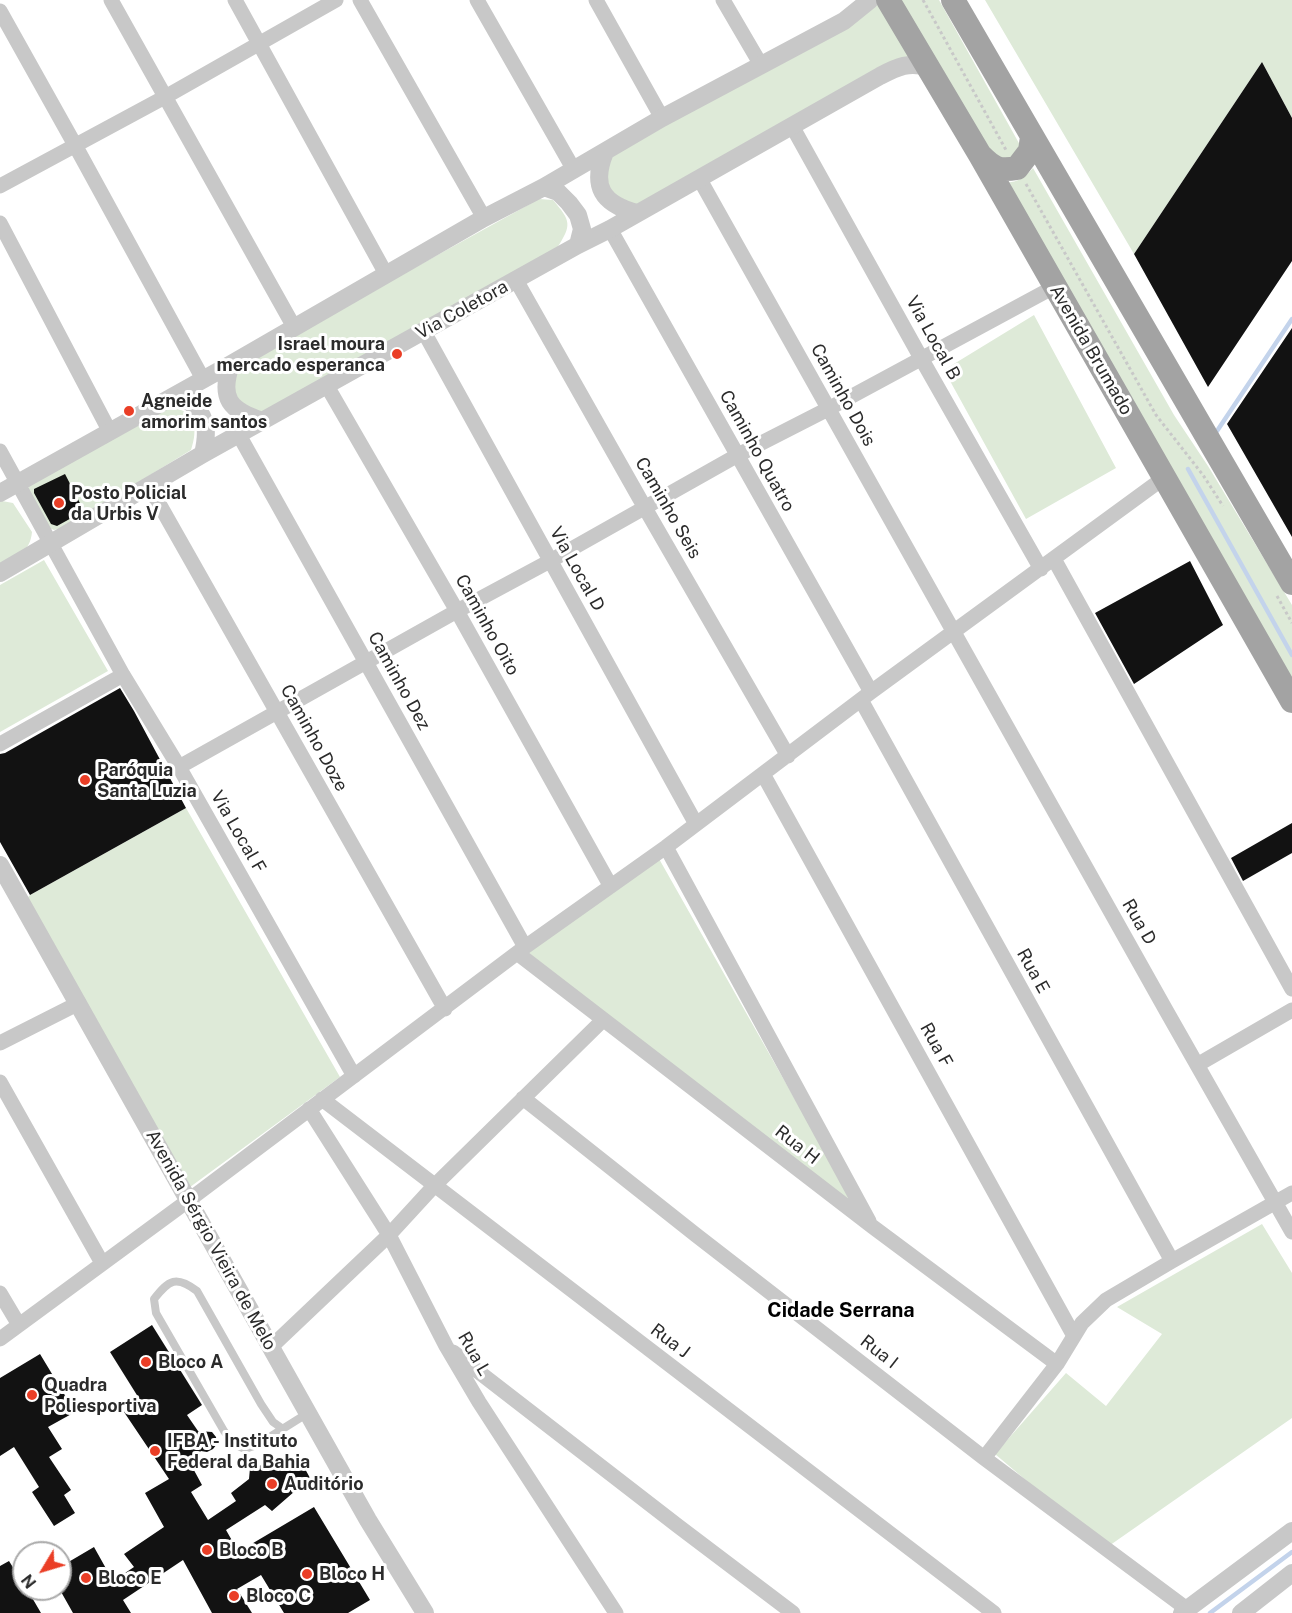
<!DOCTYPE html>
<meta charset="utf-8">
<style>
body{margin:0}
#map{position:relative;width:1292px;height:1613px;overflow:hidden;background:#fff;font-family:"Public Sans",sans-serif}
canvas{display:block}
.north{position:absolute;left:12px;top:1541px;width:60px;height:60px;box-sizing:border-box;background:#fff;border:2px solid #aaa;border-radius:50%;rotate:232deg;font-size:16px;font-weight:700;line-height:24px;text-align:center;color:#2b2b2b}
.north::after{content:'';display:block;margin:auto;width:21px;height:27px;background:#ea3e26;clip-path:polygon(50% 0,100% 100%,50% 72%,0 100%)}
</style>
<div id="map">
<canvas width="1292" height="1613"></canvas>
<div class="north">N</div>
</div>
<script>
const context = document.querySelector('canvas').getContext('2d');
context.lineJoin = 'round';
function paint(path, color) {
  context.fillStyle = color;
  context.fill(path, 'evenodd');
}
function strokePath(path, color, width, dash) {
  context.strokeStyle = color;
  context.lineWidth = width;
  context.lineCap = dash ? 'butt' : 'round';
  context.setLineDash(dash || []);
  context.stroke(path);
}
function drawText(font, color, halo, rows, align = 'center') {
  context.font = font + ' "Public Sans",sans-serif';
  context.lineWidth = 6;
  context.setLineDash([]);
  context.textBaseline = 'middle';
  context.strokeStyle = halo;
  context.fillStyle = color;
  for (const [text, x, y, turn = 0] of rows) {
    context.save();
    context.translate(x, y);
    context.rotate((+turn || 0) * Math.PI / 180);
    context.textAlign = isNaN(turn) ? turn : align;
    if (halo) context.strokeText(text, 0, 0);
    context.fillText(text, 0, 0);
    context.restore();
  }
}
paint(new Path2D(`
 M878,0l35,62 -277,143 -22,-10 -8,-12 3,-25z
 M894,0h45l81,145v9l-21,10z
 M985,0h307v118l-30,-56 -128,192z
 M1033,168l141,247 34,51 84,139v89l-292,-511c15,0 23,-3 33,-15z
 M539,199l14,1c18,21 19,25 4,48l-291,165 -13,1 -19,-16 -1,-22 7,-12z
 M1034,315l82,153 -90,51 -82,-149z
 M171,407c25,4 27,22 20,43l-126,77 -11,3 -7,-3 -20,-33 2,-8z
 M2,501l11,2 19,29c-2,21 -15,23 -32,32v-62z
 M44,560l64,111 -108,61v-147z
 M186,808l154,269 -154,113 -161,-290 5,-5z
 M658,857l199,352 -333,-256z
 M1262,1224l30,49v145l-186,130 -111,-94 71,-81 40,33 56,-72 -45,-27z`), '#deead8');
strokePath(new Path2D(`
 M1217,431l75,-112
 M1188,469l104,186
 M1210,1613l82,-61`), '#c3d3eb', 4.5);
paint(new Path2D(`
 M1262,62l30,56v143l-84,126 -74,-133z
 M1292,328v209l-65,-113z
 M65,474l19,37 -27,15 -6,-2 -17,-31v-4z
 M1190,561l33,64 -89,59 -39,-71z
 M120,688l14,23 52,97 -156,87 -30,-53v-88l5,-1z
 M1292,823v30l-49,28 -12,-23z
 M152,1325l50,80 -15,10 11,16 14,1 4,5 1,7 -4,5 -6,3 -6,-1 -12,10 13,24 -11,7 17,28 28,-19 -5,-8 18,-14 1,-11 48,-12 12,22 -38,33 -7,-6 -39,25 8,14 -1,1 5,7 76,-45 56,93 -22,13h-64l-23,-38 -24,14 15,24h-40l-29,-53 -60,40 8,13h-58l-13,-23v-23l34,-20 19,34 21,-14 -10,-13 40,-27 -19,-34 24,-14 -45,-67 16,-12 -30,-48z
 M40,1354l35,58 -27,15 14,22 -13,8 22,33 -7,5 11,18 -21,13 -22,-34 7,-5 -25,-40 -14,9v-78z
 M9,1561l15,24v4h3l14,24h-41v-47z`), '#121212');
strokePath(new Path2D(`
 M923,0l83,150
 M1026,184l130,231 47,60 20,31
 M1277,596l15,27`), '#c8c8c8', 3, [3, 3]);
strokePath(new Path2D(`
 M283,1429l-10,-7 -12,-18 -64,-113c-21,-16 -28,-11 -43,8l2,14 68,118 10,13 11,5 12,-4 51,-32`), '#c8c8c8', 8);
strokePath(new Path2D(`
 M111,0l183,327
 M235,0l151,274
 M360,0l124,218
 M477,0l97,170
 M596,0l66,118
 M723,0l38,65
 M0,11l75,134 128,234
 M792,126l129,232 120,211
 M699,178l468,834 125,220
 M0,186l165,-89 171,-97
 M0,223l110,209
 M610,229l261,463
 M516,280l129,228 143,248
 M424,332l272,492
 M327,386l130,225 153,274
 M239,435l286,512
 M0,451l123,224 56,92 175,309
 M149,486l296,523
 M1054,559l238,430
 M861,700l311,561
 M0,744l123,-69
 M179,767l278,-156 93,-50 188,-106 90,-46 226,-122
 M763,774l311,562
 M666,847l203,374
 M517,953l356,274 184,137
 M0,1043l79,-40
 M1197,1065l95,-55
 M0,1082l102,181
 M523,1098l173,137 288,223 203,151
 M322,1099l672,514
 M309,1109l80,126 57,111 33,56 137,211
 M0,1293l19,32
 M0,1339l189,-139 336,-253 141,-100 205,-155 294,-215
 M271,1347l118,-112 45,-49 169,-166
 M453,1352l225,174 115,87
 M984,1458l73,-94 25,-41 24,-23 66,-39 120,-68`), '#c8c8c8', 15);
strokePath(new Path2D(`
 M605,152c-14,34 -3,52 32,61
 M544,187l14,5 11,11 9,12 4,14 -4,16
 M231,364c-12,35 -1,46 31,57
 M172,397c4,1 11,1 14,2 3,2 5,4 8,7 15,13 13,31 9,48
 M0,493l231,-129 253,-146 60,-31 118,-69 182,-97 26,-21
 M0,573l203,-119 375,-209 32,-16 270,-153c19,-10 28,-14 49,-9
 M0,865l337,600 31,55 57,93
 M1182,1613l110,-82
 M1241,1613l51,-40`), '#c8c8c8', 18);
strokePath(new Path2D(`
 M888,0l92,155 312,546
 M953,0l339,583
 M981,156c13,13 18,15 36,12l13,-17 2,-14`), '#a3a3a3', 24);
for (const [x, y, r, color] of [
 [397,354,6,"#ea3e26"],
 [129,411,6,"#ea3e26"],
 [59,503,6,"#ea3e26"],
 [85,780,6,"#ea3e26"],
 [146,1362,6,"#ea3e26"],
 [32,1395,6,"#ea3e26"],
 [155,1451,6,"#ea3e26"],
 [272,1484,6,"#ea3e26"],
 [207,1550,6,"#ea3e26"],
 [307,1574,6,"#ea3e26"],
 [86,1578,6,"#ea3e26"],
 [234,1596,6,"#ea3e26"]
]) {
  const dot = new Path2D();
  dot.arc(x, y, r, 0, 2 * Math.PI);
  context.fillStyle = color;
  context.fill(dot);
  strokePath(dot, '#fff', 2);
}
drawText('18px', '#2b2b2b', '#fff', [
 ["Via Coletora",462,310,-29],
 ["Via Local B",933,338,61],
 ["Avenida Brumado",1091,350,60],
 ["Caminho Dois",843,395,61],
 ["Caminho Quatro",757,451,61],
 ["Caminho Seis",668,508,60],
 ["Via Local D",577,569,61],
 ["Caminho Oito",487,625,61],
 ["Caminho Dez",399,681,61],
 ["Caminho Doze",314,738,61],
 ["Via Local F",238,832,60],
 ["Rua D",1139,922,60],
 ["Rua E",1033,971,61],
 ["Rua F",936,1045,61],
 ["Rua H",797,1145,38],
 ["Avenida Sérgio Vieira de Melo",211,1240,61],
 ["Rua J",670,1341,37],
 ["Rua I",879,1352,38],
 ["Rua L",474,1354,60]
]);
drawText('bold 18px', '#2b2b2b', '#fff', [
 ["Israel moura",385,344,"right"],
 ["mercado esperanca",385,365,"right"],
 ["Agneide",141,401],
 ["amorim santos",141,422],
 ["Posto Policial",71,493],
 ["da Urbis V",71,514],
 ["Paróquia",97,770],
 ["Santa Luzia",97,791],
 ["Bloco A",158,1362],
 ["Quadra",44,1385],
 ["Poliesportiva",44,1406],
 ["IFBA - Instituto",167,1441],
 ["Federal da Bahia",167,1462],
 ["Auditório",284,1484],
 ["Bloco B",219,1550],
 ["Bloco H",319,1574],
 ["Bloco E",98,1578],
 ["Bloco C",246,1596]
], 'left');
drawText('bold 20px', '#000', '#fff', [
 ["Cidade Serrana",841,1311]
]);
</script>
